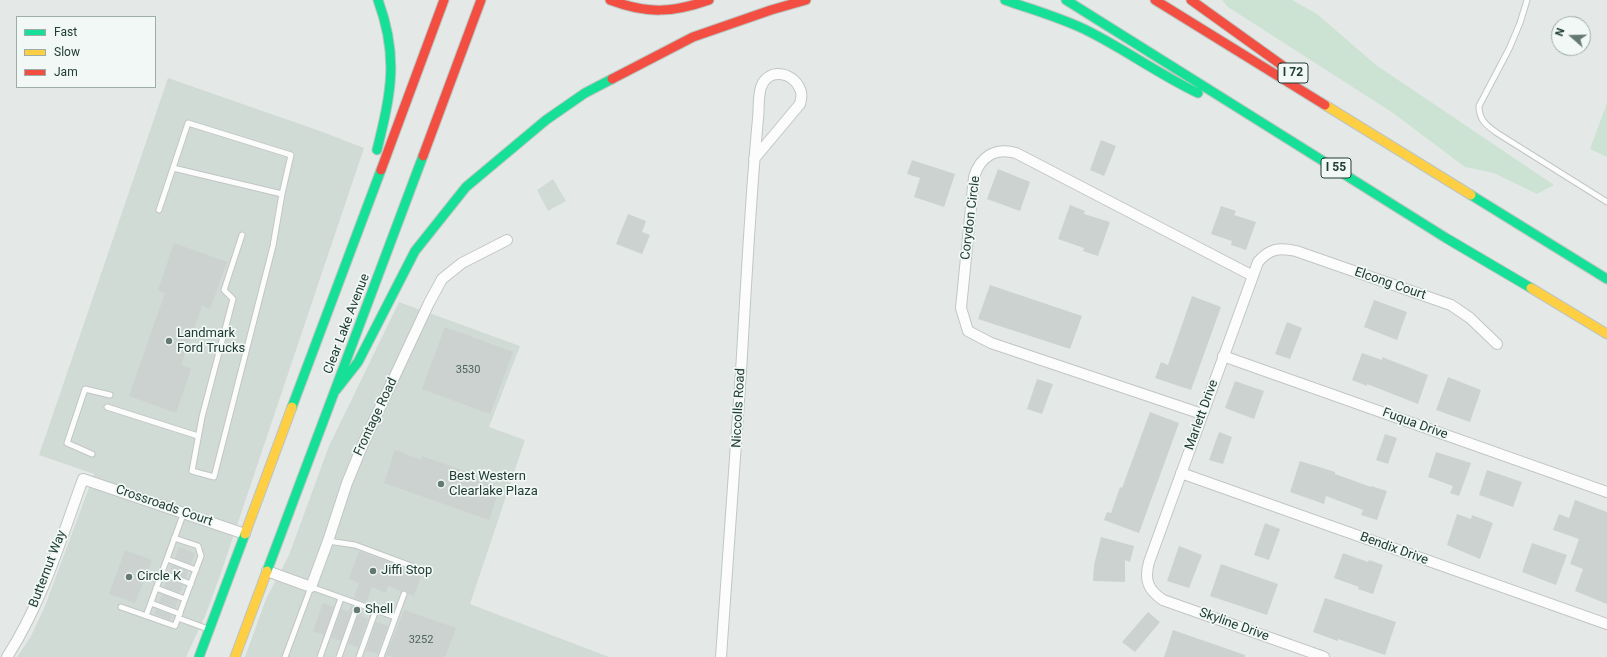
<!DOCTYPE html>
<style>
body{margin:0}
#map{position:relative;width:1607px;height:657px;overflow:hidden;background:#e4e9e7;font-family:Roboto,sans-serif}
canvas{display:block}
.legend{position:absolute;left:16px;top:16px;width:140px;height:72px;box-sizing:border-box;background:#f1f8f5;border:1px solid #9eada8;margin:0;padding:5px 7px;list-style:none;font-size:12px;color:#213d34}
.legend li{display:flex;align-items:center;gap:8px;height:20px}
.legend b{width:20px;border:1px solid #9eada8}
.north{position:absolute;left:1551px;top:16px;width:40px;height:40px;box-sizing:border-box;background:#f1f8f5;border:1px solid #9eada8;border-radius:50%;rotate:290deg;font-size:11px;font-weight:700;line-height:16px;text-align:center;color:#213d34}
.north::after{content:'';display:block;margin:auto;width:14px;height:18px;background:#657973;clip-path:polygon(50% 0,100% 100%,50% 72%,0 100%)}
</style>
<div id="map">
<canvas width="1607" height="657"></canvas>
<ul class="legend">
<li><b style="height:5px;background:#16e098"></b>Fast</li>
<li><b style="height:5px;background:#ffcf43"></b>Slow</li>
<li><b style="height:5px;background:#f24e42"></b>Jam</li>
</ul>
<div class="north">N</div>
</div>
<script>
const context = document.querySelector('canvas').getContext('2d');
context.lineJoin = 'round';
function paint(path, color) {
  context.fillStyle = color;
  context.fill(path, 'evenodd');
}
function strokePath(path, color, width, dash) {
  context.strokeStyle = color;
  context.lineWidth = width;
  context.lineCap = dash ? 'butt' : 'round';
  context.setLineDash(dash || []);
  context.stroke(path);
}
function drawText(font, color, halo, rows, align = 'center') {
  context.font = font + ' Roboto,sans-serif';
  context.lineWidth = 3.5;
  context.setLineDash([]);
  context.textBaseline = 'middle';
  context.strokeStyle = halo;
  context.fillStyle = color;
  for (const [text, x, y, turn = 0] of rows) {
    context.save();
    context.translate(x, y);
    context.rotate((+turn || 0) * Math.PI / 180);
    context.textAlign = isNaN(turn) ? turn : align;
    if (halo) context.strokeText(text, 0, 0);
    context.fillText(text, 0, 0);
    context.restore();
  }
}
paint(new Path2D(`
 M168,78l152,53 44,17 -142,422 -16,44 -20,43h-169l14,-21 14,-30 49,-132 -55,-19z
 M553,179l13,22 -18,10 -11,-21z
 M399,302l121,44 -31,81 36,13 -55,164 139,53h-364l21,-58 23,-44 40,-109z`), '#d1dbd6');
paint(new Path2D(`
 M1222,0h70l25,14 59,51 178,120 -17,9 -43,-21 -29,-6 -72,-54 -165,-106z
 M1607,103v54l-17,-8z`), '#cce2d3');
paint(new Path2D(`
 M1101,140l15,6 -12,30 -14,-6z
 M912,160l43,14 -11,33 -30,-10 6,-19 -13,-4z
 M998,169l32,13 -10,29 -33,-12z
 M1070,205l15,6 -1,3 26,8 -12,34 -15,-5 1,-3 -26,-9z
 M1221,206l15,5 -2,4 22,7 -10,28 -15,-5 1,-4 -21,-7z
 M628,214l18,7 -4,11 8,3 -8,19 -26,-10z
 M174,243l53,19 -17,47 -8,-3 -21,59 10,4 -15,44 -47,-17 36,-103 -7,-3z
 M990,285l92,31 -12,33 -92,-30z
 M1192,296l29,11 -30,83 -36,-12 6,-16 7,3z
 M1374,300l33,12 -10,28 -33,-13z
 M1287,322l15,6 -12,31 -15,-5z
 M445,327l68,25 -23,62 -68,-25z
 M1362,353l20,7v-3l46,18 -10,29 -51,-20v2l-15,-6z
 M1448,377l33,13 -11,32 -34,-12z
 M1037,379l16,5 -11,30 -15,-5z
 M1235,381l29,10 -10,28 -29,-11z
 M1150,412l29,11 -40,110 -35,-13 3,-8 4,1 9,-26 2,1z
 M1219,432l13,5 -9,27 -14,-4z
 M1385,434l12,4 -9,26 -12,-4z
 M395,450l26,10 1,-4 54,19 -2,3 26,9 -11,33 -105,-37z
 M1436,452l35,11 -12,33 -9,-3 3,-7 -25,-9z
 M1300,461l35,11v2l36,13v-1l16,5 -10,29 -16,-5 2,-5 -37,-14 -2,8 -34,-12z
 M1487,470l35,12 -9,25 -34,-12z
 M1575,500l32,12v92l-32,-13 8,-22 -13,-5 9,-25 -26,-9 6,-16 10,4z
 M1457,514l14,5 1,-4 21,8 -13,36 -33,-14z
 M1265,523l15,6 -11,31 -15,-5z
 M1101,537l33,9 -4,16 -5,-2v22l-32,-1 1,-16z
 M1532,543l35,12 -11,30 -34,-13z
 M1179,546l23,9 -13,33 -22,-7z
 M179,547l16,6 -4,11 -16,-6z
 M125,550l27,10 -17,43 -26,-9z
 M359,551l37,13 -1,3 13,5 2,4 5,-2 6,2 -7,20 -6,-2 -2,-4 -5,1 -13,-5 -2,7 -14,-6 -6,15 -12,-4 5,-15 -10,-4z
 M1343,553l25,9 1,-2 14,5 -10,29 -15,-5 1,-2 -25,-9z
 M1221,564l57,20 -11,31 -57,-19z
 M172,565l16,6 -2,7 -16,-6z
 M167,579l16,6 -3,8 -16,-6z
 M162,594l16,6 -3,8 -16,-6z
 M1325,598l71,24 -11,33 -47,-16v2l-25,-9z
 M323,603l11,4 -10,28 -11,-4z
 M351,605l2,1 -12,35 -10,-3 10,-29 7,3z
 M156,609l16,6 -2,5 -16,-6z
 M360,609l3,1 -2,6 7,3 -10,28 -10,-3z
 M404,610l52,18 -11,29h-52l-7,-2z
 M1148,612l12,10 -25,30 -13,-10z
 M376,622l12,4 -11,28 -11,-4z
 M1173,630l72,25v2h-81z`), '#ccd2cf');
const lane = new Path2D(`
 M1527,0l-7,23 -11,26 -30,57c0,14 7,19 18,27l110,69
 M173,168l109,26
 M159,210l29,-87 103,32 -9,39 -9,52 -59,231 -22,-6 10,-54 31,-118 -9,-9 18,-55
 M107,407l91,29
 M92,454l-25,-11 18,-54 25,6
 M328,541l27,4 59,22 -2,5
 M167,559l29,11
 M162,573l29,11
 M156,588l29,11
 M151,603l29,11
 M121,607l54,19 26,-70 -3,-10 -24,-8
 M146,616l38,-104
 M178,618l30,11
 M285,657l26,-70 84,30
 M320,657l21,-59
 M339,657l19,-53
 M359,657l17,-47
 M381,657l23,-63`);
const street = new Path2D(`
 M1223,356l384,136
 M1202,414l-211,-71 -23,-12 -7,-23 13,-131c6,-20 21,-30 42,-24l237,123
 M1181,473l426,151
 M267,571l44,16 17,-46 19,-58 16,-39 66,-141 13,-24 20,-16 45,-23
 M7,657c35,-54 54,-118 76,-178l162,55
 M721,657c7,-95 14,-190 20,-285 5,-84 9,-169 17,-253 1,-9 0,-23 3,-32 7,-19 31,-16 39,2 3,5 1,10 0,15l-46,55
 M1324,657l-161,-57c-15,-10 -19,-20 -14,-38l109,-300c11,-13 21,-15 38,-11l155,54 19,13 27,26`);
const fast = new Path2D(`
 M1005,0c28,10 57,18 83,31 38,19 72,44 110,62
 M1066,0l380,238 85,50
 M377,150c14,-57 22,-93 1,-150
 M1471,195l136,84
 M336,390l22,-28 57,-111 51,-64 80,-67 39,-27 27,-14
 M292,407l89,-237
 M267,571l156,-415
 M199,657l46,-123`);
const slow = new Path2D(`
 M1325,105l146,90
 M1531,288l76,46
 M245,534l47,-127
 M235,657l32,-86`);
const jam = new Path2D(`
 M610,0c37,14 62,13 99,0
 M1155,0l170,105
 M1191,0l92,66
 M612,79l81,-42 78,-27 35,-10
 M423,156l58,-156
 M381,170l63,-170`);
strokePath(lane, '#c1c6c4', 7);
strokePath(street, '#c1c6c4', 12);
strokePath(fast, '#bcc5c2', 11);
strokePath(slow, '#bcc5c2', 11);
strokePath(jam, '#bcc5c2', 11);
strokePath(lane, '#fbfcfb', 5);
strokePath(street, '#fbfcfb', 10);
strokePath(fast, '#16e098', 9);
strokePath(slow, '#ffcf43', 9);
strokePath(jam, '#f24e42', 9);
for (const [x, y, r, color] of [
 [169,341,4,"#657973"],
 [441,484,4,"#657973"],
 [373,571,4,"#657973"],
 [129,577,4,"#657973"],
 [357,610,4,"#657973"]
]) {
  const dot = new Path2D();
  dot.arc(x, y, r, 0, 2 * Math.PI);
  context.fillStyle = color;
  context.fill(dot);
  strokePath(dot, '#f1f8f5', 1.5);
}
drawText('11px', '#4c635c', null, [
 ["3530",468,370],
 ["3252",421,640]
]);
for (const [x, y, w] of [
 [1293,73,30],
 [1336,168,30]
]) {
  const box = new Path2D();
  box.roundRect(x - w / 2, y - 10, w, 20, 3);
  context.fillStyle = '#f1f8f5';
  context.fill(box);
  strokePath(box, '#213d34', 1);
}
drawText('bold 12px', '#213d34', null, [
 ["I 72",1293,73],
 ["I 55",1336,168]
]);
drawText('13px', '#213d34', '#f1f8f5', [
 ["Corydon Circle",971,218,-83],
 ["Elcong Court",1390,284,19],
 ["Clear Lake Avenue",347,324,-69],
 ["Niccolls Road",739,408,-87],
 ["Marlett Drive",1202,415,-70],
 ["Frontage Road",376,417,-65],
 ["Fuqua Drive",1415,424,20],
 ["Crossroads Court",164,506,19],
 ["Bendix Drive",1394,549,20],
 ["Butternut Way",48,569,-69],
 ["Skyline Drive",1234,625,20]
]);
drawText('13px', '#213d34', '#f1f8f5', [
 ["Landmark",177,334],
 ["Ford Trucks",177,349],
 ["Best Western",449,477],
 ["Clearlake Plaza",449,492],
 ["Jiffi Stop",381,571],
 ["Circle K",137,577],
 ["Shell",365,610]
], 'left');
</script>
